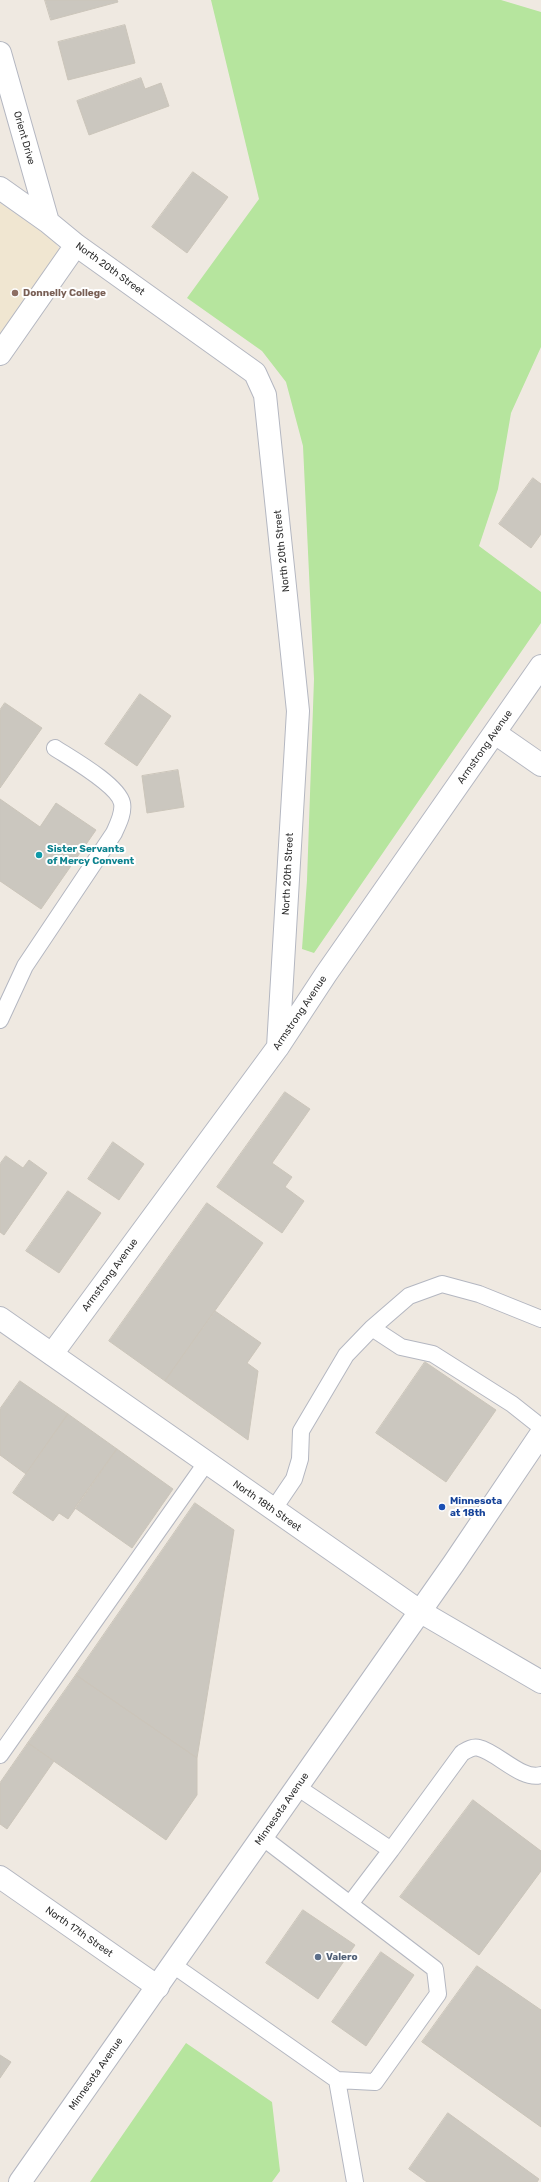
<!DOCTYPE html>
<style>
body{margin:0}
canvas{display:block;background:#efe9e1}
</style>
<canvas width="541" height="2182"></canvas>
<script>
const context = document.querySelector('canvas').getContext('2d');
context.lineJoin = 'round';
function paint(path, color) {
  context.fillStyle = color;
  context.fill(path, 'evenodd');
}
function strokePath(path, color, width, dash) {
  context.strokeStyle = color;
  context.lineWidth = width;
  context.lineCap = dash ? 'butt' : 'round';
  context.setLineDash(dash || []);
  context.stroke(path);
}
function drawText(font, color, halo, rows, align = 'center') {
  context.font = font + ' Rubik,sans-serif';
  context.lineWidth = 4;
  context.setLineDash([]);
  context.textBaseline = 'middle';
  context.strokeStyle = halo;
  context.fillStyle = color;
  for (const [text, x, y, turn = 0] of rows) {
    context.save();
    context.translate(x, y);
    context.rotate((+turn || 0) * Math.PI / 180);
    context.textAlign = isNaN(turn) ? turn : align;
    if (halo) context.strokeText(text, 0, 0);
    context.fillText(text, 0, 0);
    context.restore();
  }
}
paint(new Path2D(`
 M0,203l53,37 7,10 -60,87z`), '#f0e6d1');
paint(new Path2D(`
 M211,0h290l40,12v335l-30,66 -13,76 -19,57 62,46v31l-227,330 -12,-4 5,-69 7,-201 -11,-233 -17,-64 -24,-31 -75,-53 72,-99z
 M186,2043l86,59 8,69 -8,11h-182z`), '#b6e59e');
const building = new Path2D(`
 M45,0h72l1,2 -67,18z
 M125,25l10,38 -67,17 -10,-38z
 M141,78l4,11 16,-6 8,23 -80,29 -12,-34z
 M193,172l35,25 -41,56 -35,-26z
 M533,478l8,6v50l-10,14 -32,-24z
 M140,694l31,22 -34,50 -32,-22z
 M5,703l37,25 -42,60v-78z
 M178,770l6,37 -37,6 -5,-37z
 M0,799l40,28 16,-24 40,27 -55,79 -41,-28z
 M285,1092l25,17 -38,54 20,14 -7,10 19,14 -22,32 -65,-46z
 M113,1142l31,22 -25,36 -31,-21z
 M6,1156l17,12 6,-8 18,13 -43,62 -4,-3v-68z
 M68,1191l33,22 -42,60 -33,-22z
 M207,1203l56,40 -98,138 -56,-40z
 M215,1311l46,32 -14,20 11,8 -10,69 -83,-59z
 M425,1362l71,48 -50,72 -70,-49z
 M20,1381l48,33 -42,60 -26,-19v-46z
 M68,1414l49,35 -49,70 -9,-6 -6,8 -40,-28z
 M117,1449l56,40 -41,59 -57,-40z
 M195,1503l39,27 -37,228 -121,-83z
 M76,1675l121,83v37l-31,45 -138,-97z
 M28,1743l26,18 -47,68 -7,-5v-41z
 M473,1800l68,51v20l-62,84 -79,-58z
 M303,1910l52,35 -37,54 -52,-36z
 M381,1952l33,23 -48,71 -34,-24z
 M477,1966l64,44v117l-119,-85z
 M0,2055l11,7 -11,16z
 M448,2113l91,66 -2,3h-110l-18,-13z`);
paint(building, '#cbc7bf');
strokePath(building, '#cbc5ba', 1);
const lane = new Path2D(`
 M0,1020l25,-54 89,-133c4,-9 10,-20 8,-30 -4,-18 -50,-44 -67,-55
 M372,1328l29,19 32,7 79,50 29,23
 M273,1510l21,-31 6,-20 1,-28 45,-76 26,-27 37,-32 33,-12 37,10 62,25
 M0,1755l206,-292
 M297,1787l94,63 71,-97c5,-3 11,-7 17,-5 18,4 43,33 62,27
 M350,1904l41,-54
 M173,1965l164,115 38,2 63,-88 -3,-25 -173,-132
 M337,2080l18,102`);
const street = new Path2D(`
 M0,53l48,169
 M0,188l48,34 28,23 179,128 10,22 33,316 -20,336
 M0,354l76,-109
 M495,733l46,32
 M52,1354l226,-307 48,-73 215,-308
 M0,1877l158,110`);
const secondary = new Path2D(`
 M0,1318l421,294 120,70
 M20,2182l434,-619 87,-129`);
strokePath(lane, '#b4b7c1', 18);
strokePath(street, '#b4b7c1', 24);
strokePath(secondary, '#b4b7c1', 24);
strokePath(lane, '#fff', 16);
strokePath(street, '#fff', 22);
strokePath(secondary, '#fff', 22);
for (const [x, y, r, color] of [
 [15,293,4,"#8d6e63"],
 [39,855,4,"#0f9aa8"],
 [442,1507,4,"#1a4fb4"],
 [318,1957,4,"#5c6f8a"]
]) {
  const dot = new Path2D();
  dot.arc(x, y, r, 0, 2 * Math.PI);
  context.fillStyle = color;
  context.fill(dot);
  strokePath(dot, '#fff', 1.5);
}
drawText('10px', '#2e2e2e', '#fff', [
 ["Orient Drive",24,138,74],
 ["North 20th Street",110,269,36],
 ["North 20th Street",282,551,-96],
 ["Armstrong Avenue",485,747,-55],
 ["North 20th Street",288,874,-87],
 ["Armstrong Avenue",300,1013,-56],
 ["Armstrong Avenue",110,1275,-54],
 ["North 18th Street",267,1506,35],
 ["Minnesota Avenue",282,1809,-55],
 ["North 17th Street",79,1932,35],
 ["Minnesota Avenue",96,2074,-55]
]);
drawText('bold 10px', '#785e54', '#fff', [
 ["Donnelly College",23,293]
], 'left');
drawText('bold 10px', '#0d838f', '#fff', [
 ["Sister Servants",47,849],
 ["of Mercy Convent",47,861]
], 'left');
drawText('bold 10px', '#164399', '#fff', [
 ["Minnesota",450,1501],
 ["at 18th",450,1513]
], 'left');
drawText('bold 10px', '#4e5e75', '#fff', [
 ["Valero",326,1957]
], 'left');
</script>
